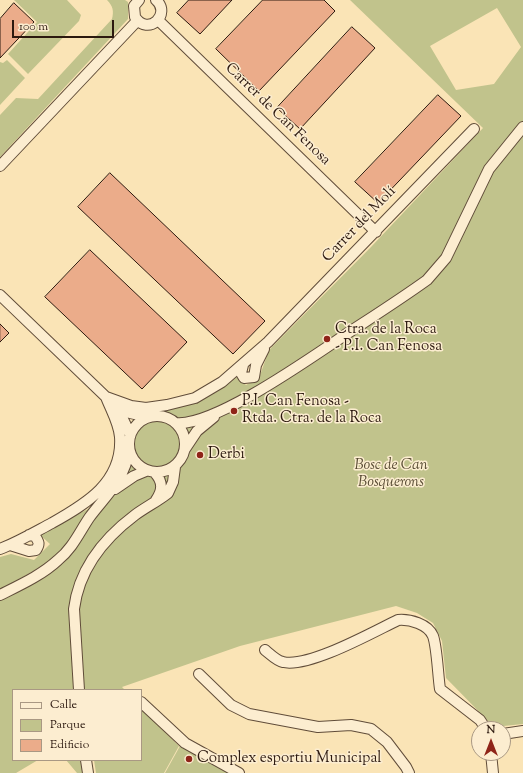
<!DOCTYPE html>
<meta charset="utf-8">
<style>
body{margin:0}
#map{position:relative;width:523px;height:773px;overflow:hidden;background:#fae4b6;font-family:"Sorts Mill Goudy",serif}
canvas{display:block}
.legend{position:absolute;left:12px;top:689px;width:130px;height:72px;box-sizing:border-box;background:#fcedd0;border:1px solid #a99883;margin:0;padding:5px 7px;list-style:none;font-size:12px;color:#2c190f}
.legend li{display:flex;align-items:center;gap:8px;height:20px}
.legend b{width:20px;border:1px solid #a99883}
.north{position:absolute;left:471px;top:721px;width:40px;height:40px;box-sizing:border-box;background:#fcedd0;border:1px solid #a99883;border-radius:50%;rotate:0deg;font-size:11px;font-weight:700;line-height:16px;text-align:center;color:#2c190f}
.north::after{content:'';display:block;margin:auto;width:14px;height:18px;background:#8f2418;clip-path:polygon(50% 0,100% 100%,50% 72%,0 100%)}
.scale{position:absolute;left:12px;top:20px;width:102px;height:18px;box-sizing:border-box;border:2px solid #2c190f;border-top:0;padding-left:5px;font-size:12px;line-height:14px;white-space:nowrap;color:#2c190f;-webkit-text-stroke:3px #fcedd0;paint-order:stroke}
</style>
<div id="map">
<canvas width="523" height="773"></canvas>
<ul class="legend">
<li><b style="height:5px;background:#fcedd0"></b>Calle</li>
<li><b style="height:11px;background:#c1c38c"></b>Parque</li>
<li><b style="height:11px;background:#ebac8a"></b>Edificio</li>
</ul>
<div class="north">N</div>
<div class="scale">100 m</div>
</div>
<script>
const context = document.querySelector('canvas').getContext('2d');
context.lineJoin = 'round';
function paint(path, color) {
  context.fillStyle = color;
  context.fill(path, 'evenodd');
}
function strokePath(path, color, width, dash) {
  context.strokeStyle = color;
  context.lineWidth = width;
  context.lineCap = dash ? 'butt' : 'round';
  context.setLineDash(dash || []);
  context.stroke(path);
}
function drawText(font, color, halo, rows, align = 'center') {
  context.font = font + ' "Sorts Mill Goudy",serif';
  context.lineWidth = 3;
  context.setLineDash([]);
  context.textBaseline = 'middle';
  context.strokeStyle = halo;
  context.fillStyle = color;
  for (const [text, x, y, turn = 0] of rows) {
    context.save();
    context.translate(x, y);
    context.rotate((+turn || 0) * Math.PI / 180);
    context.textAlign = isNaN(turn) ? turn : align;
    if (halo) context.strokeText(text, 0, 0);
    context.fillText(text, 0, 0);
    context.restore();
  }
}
paint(new Path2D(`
 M14,0h53l14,15 -2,6 -51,53 -20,-20 29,-32z
 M107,0h18l3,2v17l-128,138v-42l16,-17 22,1 74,-80c2,-8 1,-13 -5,-19z
 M350,0h173v724l-29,3 -48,-49 -4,-37 -9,-18 -16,-10 -21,-7 -156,40 -118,41 3,3h-112v70h25l-22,13h-16v-174c25,-13 51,-24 70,-45l-21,8 -49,28v-33l11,-3 23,6 16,-16 -11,-10 49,-25 20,-22 16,-57 17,-19 48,-6 29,-14 19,-14 9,8 13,-7 10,-28 102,-103 112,-119zM497,8l24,39 -27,37 -38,6 -26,-44z
 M7,60l18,18 -25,27v-43l3,1z
 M141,709l38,37 -15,27h-68l-2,-13h47z
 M180,746l51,27h-66z
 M66,760h17l2,13h-8z`), '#c1c38c');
const building = new Path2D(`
 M189,0h43l-32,34 -23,-21z
 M263,0h61l11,11 -76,80 -43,-42z
 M14,3l20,19 -34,36v-39z
 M352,27l23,21 -75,81 -23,-21z
 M438,95l23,21 -83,87 -23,-21z
 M110,173l155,148 -32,33 -155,-147z
 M90,250l97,92 -45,47 -97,-92z
 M0,324l9,9 -9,9z`);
paint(building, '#ebac8a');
strokePath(building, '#2c190f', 1);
const minor = new Path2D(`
 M139,0l-5,6 1,11c13,20 37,-3 21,-17
 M158,20l218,212
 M0,166l137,-145
 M0,295l106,102 17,22 7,15
 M243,365l-2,8 3,5 10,-1 2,-12 8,-16
 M106,397l25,9 15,2 21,-3 28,-7 27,-16 46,-40 206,-213
 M120,406l10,7 19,4
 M129 444a28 28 0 1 1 56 0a28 28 0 1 1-56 0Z
 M176,423c39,4 140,-69 175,-92 26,-17 51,-33 76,-51l19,-22 43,-89 34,-42
 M185,449l12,-18 17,-14
 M155,473c8,9 8,17 1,27
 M115,489l19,-13 12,-5
 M10,545l19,6 7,-1c4,-6 3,-8 -1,-14l-6,-1
 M0,549c18,-7 35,-17 52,-26 34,-19 71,-41 68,-86 -1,-14 -9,-27 -14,-40
 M0,595c20,-10 42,-20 58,-35 14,-11 21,-27 31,-42 17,-23 35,-37 40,-67
 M265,650c5,4 12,11 18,12 26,6 90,-30 115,-42 12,-1 30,4 35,16 4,11 5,40 7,53l40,31 6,9
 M199,674l32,31 18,9 69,13 33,-2 20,4 16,13 19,25 3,6
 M79,690l-5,-81c5,-40 29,-70 61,-94 11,-8 23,-14 33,-22l5,-11 2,-15
 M141,702l44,41 54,30
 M503,734l20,-3
 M491,753l2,20
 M86,760l2,13`);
strokePath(minor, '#604c39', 12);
strokePath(minor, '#fcedd0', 10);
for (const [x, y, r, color] of [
 [327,339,4,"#8f2418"],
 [234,411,4,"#8f2418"],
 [200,455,4,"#8f2418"],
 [189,759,4,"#8f2418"]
]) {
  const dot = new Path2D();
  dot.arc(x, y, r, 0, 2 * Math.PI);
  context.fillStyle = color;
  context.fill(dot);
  strokePath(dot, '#fcedd0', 1.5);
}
drawText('15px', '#2c190f', '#fcedd0', [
 ["Carrer de Can Fenosa",277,115,44],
 ["Carrer del Molí",360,225,-46]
]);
drawText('15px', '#2c190f', '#fcedd0', [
 ["Ctra. de la Roca",335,330],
 ["- P.I. Can Fenosa",335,347],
 ["P.I. Can Fenosa -",242,402],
 ["Rtda. Ctra. de la Roca",242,419],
 ["Derbi",208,455],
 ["Complex esportiu Municipal",197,759]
], 'left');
drawText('italic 15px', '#594c34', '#fcedd0', [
 ["Bosc de Can",391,466],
 ["Bosquerons",391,483]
]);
</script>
